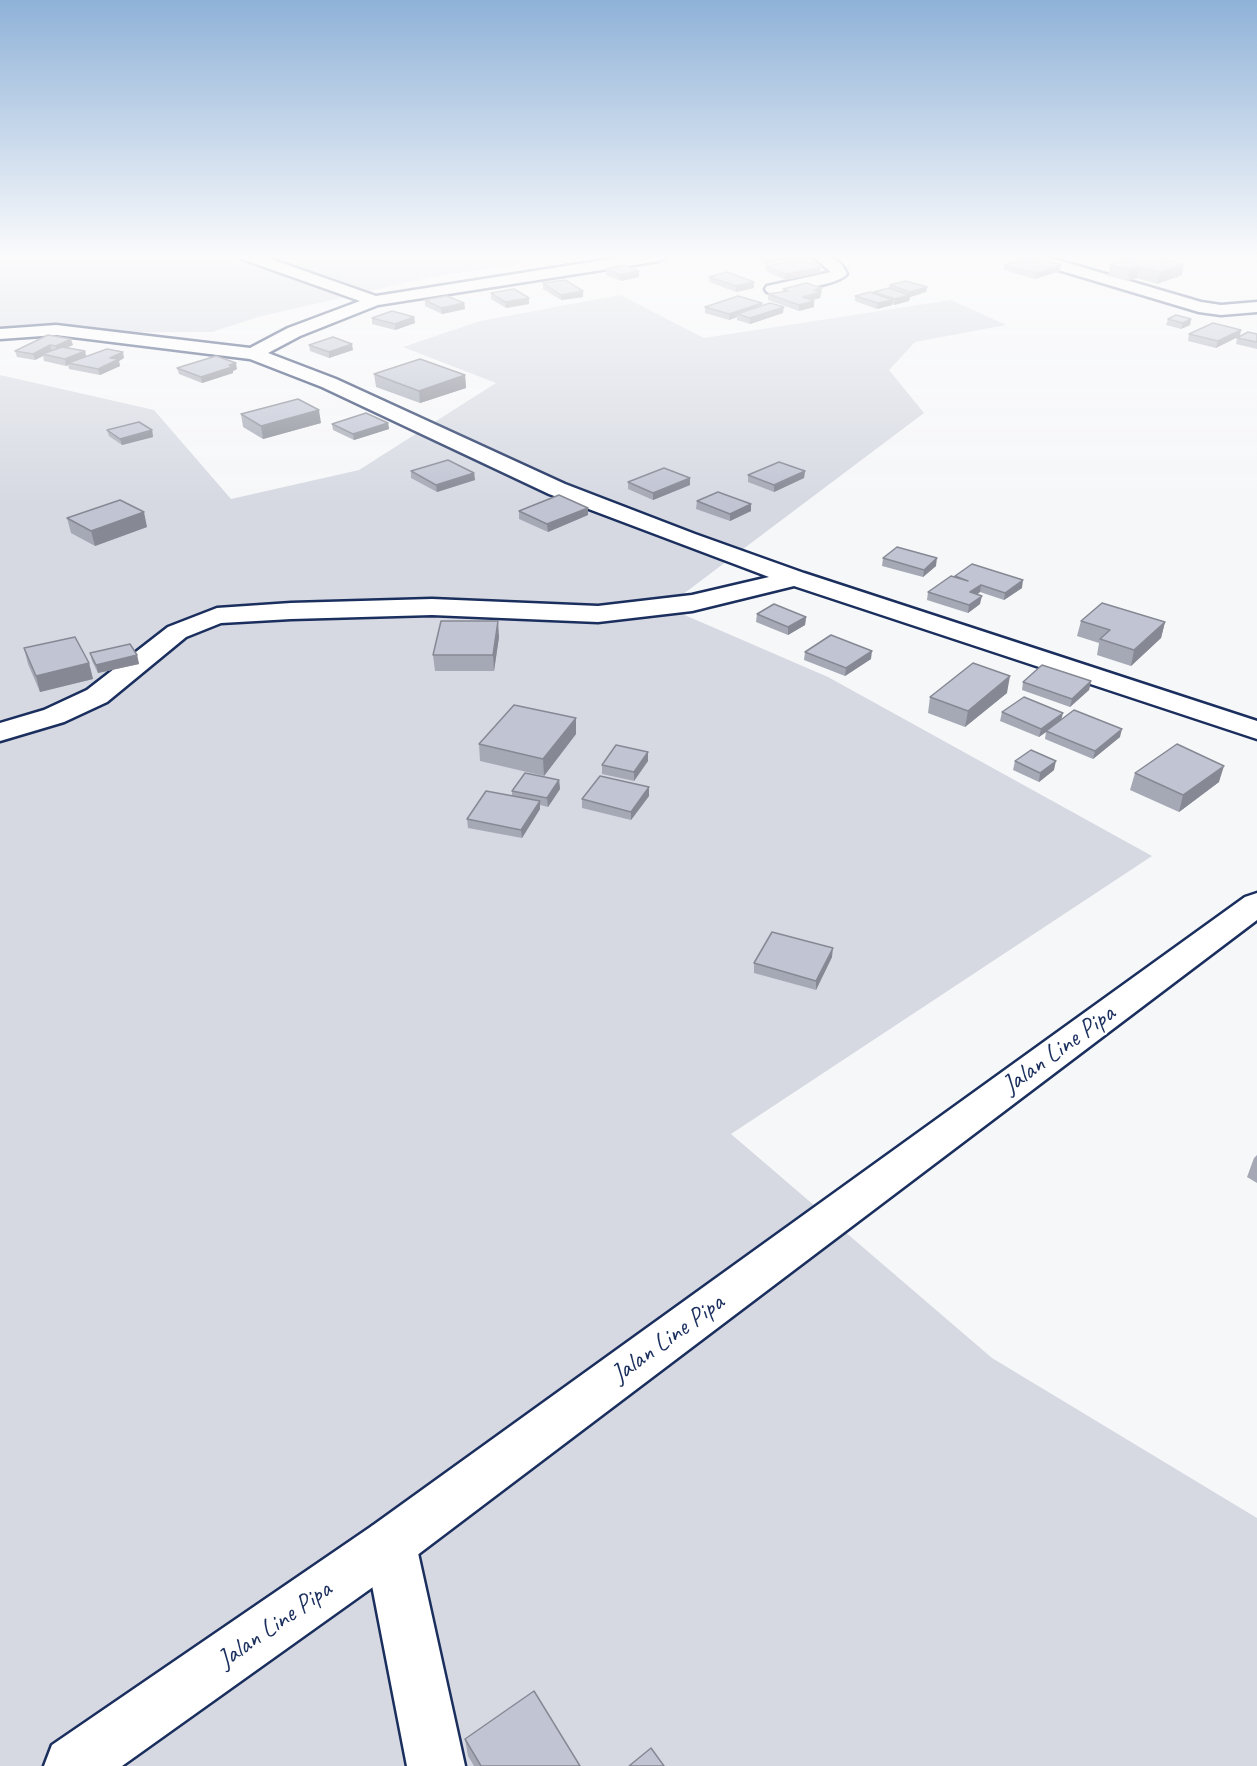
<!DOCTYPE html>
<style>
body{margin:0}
canvas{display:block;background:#f6f7f9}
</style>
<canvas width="1257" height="1766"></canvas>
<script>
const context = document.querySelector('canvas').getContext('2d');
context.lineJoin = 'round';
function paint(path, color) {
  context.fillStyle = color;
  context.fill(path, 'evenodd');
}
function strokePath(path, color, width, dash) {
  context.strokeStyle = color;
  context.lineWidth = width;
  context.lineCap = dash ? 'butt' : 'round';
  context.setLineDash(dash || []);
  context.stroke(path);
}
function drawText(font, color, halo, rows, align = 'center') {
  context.font = font + ' Caveat,sans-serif';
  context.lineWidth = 5;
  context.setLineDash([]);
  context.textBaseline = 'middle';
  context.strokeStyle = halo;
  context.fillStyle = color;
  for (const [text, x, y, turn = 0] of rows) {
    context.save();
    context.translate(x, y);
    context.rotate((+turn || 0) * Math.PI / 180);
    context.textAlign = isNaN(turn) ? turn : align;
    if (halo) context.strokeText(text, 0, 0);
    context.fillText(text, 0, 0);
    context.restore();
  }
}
paint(new Path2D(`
 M0,256h540l4,5 -113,16 -173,40 -46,15 -212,1z
 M620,295l84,43 247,-38 55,25 -91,17 -26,28 35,43 -258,194 162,70 324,179 -421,278 261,224 265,160v248h-1257v-1391l154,35 77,89 128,-29 137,-87 -93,-36 77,-26z`), '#d6d9e2');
const minor = new Path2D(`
 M239,256h23l114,40 253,-40h38l-8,5 -281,44 -78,31 -32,17 68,26 229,105 130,50 109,39 453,148v18l-463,-153 -102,25 -94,11 -166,-7 -141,4 -70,4 -35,14 -79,65 -43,20 -64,19v-18l44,-13 43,-20 81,-63 49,-19 74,-5 141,-4 166,7 94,-11 77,-18 -220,-83 -227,-107 -72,-28 -194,-24 -56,4v-10l56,-4 194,23 38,-20 72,-27 -118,-42z
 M812,256c15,0 29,2 35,18 -11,12 -57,16 -74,20l-6,-2 -2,-3 2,-3 64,-14z
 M1019,256h25l157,46 20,3 36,-3v10l-36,3 -22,-3 -177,-53z
 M390,1519l18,7 8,18 49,222h-58l-43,-222 8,-18z`);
const secondary = new Path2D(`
 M1257,893v27l-849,642 -286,204h-78l8,-21 320,-219 873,-629z`);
strokePath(minor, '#1b2f5e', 5);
strokePath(secondary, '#1b2f5e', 5);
paint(minor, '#fff');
paint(secondary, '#fff');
paint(new Path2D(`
 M747,256h48v3l-31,5z
 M1170,261l12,14 -25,9 -20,-6 -9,3 -20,-5 2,-11z
 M1004,265l56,6 -25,8 -31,-9z
 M766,266l54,7 -35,7 -19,-9z
 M606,269l33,8 -18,4 -15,-6z
 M709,277l45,11 -18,4 -27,-10z
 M543,283l40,8v6l-22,3 -18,-11z
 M890,285l37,2 -1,5 -16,5 -1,4 -15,4 -2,-1v1l-15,4 -22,-8v-5l19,-3v-1l15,-4z
 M783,289l38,5 -1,4 -8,2 2,7 -15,4 -31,-11v-6l15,-2z
 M491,293l38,5v6l-23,4 -15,-9z
 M425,300l39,3 1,6 -23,5 -17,-8z
 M762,303v2l21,8 -33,11 -13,-4v-3l-8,3 -24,-7v-6z
 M414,317l1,6 -20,7 -23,-6v-6z
 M1168,319h23l-1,6 -9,4 -15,-4z
 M1241,330l-25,18 -28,-7 1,-7z
 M1257,334v15l-21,-5 1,-6z
 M48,335l25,10 -6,2 18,4 1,5 38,2 -5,3 1,5 -20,9 -31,-6 -1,-4 -2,1 -22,-5 -1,-5 -8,4 -18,-3 -2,-6z
 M309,345l44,5 -24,8 -19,-7z
 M177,368l60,1 -4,2v2l-31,10 -23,-9z
 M374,374l91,1 1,13 -46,15 -44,-16z
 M241,414l80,9 -58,16 -20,-12z
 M388,423l1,6 -35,11 -21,-10 -1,-6z
 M107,430h45l1,7 -31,8 -13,-9z
 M411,471l63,2 1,7 -38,12 -26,-14z
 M805,471l-1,7 -30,14 -26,-10v-7z
 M690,478v7l-37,15 -25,-11v-7z
 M697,501l54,10 -21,10 -34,-12z
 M588,508v7l-40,17 -29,-13v-8z
 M67,518l80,9 -52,19 -24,-13z
 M883,558l53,8 -13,11 -41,-11z
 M955,576l67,12 -18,12 -24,-8 -3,3 3,9 -12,9 -41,-13 1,-8 26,-15z
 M757,614l49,3 -1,8 -17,10 -32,-13z
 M1081,621l84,1 -4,16 -30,28 -34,-11 2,-12 -22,-7z
 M499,637l-5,34h-59l-2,-16z
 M24,648l65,15 4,16 -53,13 -12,-28z
 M805,652l66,7 -26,17 -41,-16z
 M90,653l47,2 2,9 -41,9 -6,-12z
 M1091,681l-2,9 -19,17 -48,-17 1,-8z
 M1007,693l-42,34 -37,-14 2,-16z
 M1002,712l60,7 58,18 -27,22 -48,-20 1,-7 -7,5 -39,-16z
 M576,734l-32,42 -64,-15 -1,-17z
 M648,752v9l-14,20 -32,-7v-9z
 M1015,761l39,9 -15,12 -26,-12z
 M1135,773l84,9 -40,30 -49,-22z
 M559,780l1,9 -12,18 -8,-2v4l-18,29 -54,-10 -1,-9 45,-23v-5z
 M649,787v9l-18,24 -49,-12v-9z
 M832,957l-16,33 -62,-17v-10z
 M1257,1155v28l-10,-6 7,-19z
 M465,1739l115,27h-106l-6,-10z`), '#a5a9b5');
paint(new Path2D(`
 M608,256h14l-14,2z
 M781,256h14v3l-31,5 1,-5z
 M1184,264l-2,11 -25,9 3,-12z
 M1061,265l-1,6 -25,8 1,-6z
 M821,267l-1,6 -35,7v-6z
 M1139,267l-2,11 -9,3 2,-11z
 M639,271v6l-18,4 -1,-6z
 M754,282v6l-18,4v-6z
 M927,287l-1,5 -16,5 -1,4 -15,4 1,-6 14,-4 1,-3z
 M822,288l-2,10 -18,5 1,-6 11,-7z
 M583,291v6l-22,3v-5z
 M529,298v6l-23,4 -1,-6z
 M893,300l-1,5 -15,4 1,-6z
 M814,301v6l-15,4v-6z
 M464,303l1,6 -23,5 -1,-6z
 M762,303v6l-25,5v3l-8,3v-6z
 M784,307l-1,6 -33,11v-6z
 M414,317l1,6 -20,7v-6z
 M1191,319l-1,6 -9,4 2,-6z
 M1241,330l-1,6 -24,12 2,-7z
 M71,339l2,6 -16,7 -1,-6z
 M352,344l1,6 -24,8v-6z
 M50,345l2,7 -10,2 1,2 -8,4 -2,-6z
 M85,351l1,6 -18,6v2l-2,1 -1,-7z
 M123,352l1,6 -5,3 1,5 -20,9 -2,-6 12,-11z
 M236,363l1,6 -4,2v2l-31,10 -1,-6z
 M465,375l1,13 -46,15 -1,-12z
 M319,410l2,13 -58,16 -2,-13z
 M388,423l1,6 -35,11 -1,-6z
 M152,430l1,7 -31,8 -2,-6z
 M805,471l-1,7 -30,14v-7z
 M474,473l1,7 -38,12 -1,-7z
 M690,478v7l-37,15v-7z
 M751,504v7l-21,10v-7z
 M588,508v7l-40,17 -1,-8z
 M144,512l3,15 -52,19 -4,-15z
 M937,558l-1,8 -13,11 1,-7z
 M1023,580l-1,8 -18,12 1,-7z
 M981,585l-1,7 -11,8 1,-8z
 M982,596l-2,8 -12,9 1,-8z
 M806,617l-1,8 -17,10v-8z
 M498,621l1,16 -5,34 -1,-16z
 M1165,622l-4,16 -30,28 3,-16z
 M872,651l-1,8 -26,17 1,-8z
 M137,655l2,9 -41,9 -2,-8z
 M89,663l4,16 -53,13 -4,-16z
 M1010,676l-3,17 -42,34 3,-16z
 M1091,681l-2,9 -19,17 2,-8z
 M1063,713l-2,8 -15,10v1l-7,5 2,-8z
 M576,718v16l-32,42 -1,-17z
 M1122,729l-2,8 -27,22 2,-8z
 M648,752v9l-14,20v-9z
 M1056,761l-2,9 -15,12 1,-9z
 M1224,766l-5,16 -40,30 4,-17z
 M559,780l1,9 -12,18 -1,-9z
 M649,787v9l-18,24v-8z
 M540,801v8l-18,29 -1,-8z
 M833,948l-1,9 -16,33v-9z`), '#868994');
const building = new Path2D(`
 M759,256h22l-16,3z
 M1138,256h32l-8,3 22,5 -24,8 -21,-5 -9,3 -20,-5z
 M1030,257l31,8 -25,8 -32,-8z
 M801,260l20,7 -36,7 -19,-8z
 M624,265l15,6 -19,4 -14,-6z
 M727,272l27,10 -18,4 -27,-9z
 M565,280l18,11 -22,4 -18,-12z
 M906,281l21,6 -17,5 -20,-7z
 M806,283l16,5 -8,2 7,2 -18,5 11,4 -15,4 -31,-11 20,-3 -5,-2z
 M889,288l21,7 -15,4 -21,-7z
 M514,289l15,9 -24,4 -14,-9z
 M870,292l23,8 -15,3 -23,-7z
 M447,296l17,7 -23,5 -16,-8z
 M738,296l24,7 -33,11 -24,-7z
 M770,303l14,4 -34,11 -13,-4z
 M392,311l22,6 -19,7 -23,-6z
 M1176,315l15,4 -8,4 -15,-4z
 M1213,323l28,7 -23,11 -29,-7z
 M1248,332l9,2v8l-20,-4z
 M48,335l23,4 -15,7 -6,-1 -17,9 -18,-3z
 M333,337l19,7 -23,8 -20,-7z
 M62,347l23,4 -20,8 -23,-5z
 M107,349l16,3 -13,6 9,1 -21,10 -30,-6z
 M216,356l20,7 -7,2 3,2 -31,10 -24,-9z
 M420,359l45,16 -46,16 -45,-17z
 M298,399l21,11 -58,16 -20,-12z
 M366,413l22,10 -35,11 -21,-10z
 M139,422l13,8 -32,9 -13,-9z
 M448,460l26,13 -38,12 -25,-14z
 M779,462l26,9 -31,14 -26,-10z
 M664,468l26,10 -37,15 -25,-11z
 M718,492l33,12 -21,10 -33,-13z
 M559,495l29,13 -41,16 -28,-13z
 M120,500l24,12 -53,19 -24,-13z
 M897,547l40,11 -13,12 -41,-12z
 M972,564l51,16 -18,13 -24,-8 -11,7 12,4 -13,9 -41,-13 23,-16 17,5 -13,-5z
 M1102,603l63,19 -31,28 -34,-11 10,-9 -29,-9z
 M774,604l32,13 -18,10 -31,-13z
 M441,621h57l-5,34h-60z
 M831,635l41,16 -26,17 -41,-16z
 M75,637l14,26 -53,13 -12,-28z
 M130,644l7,11 -41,10 -6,-12z
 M973,663l37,13 -42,35 -38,-14z
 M1042,665l49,16 -19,18 -49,-17z
 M1024,697l39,16 -22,16 -39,-17z
 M514,705l62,13 -33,41 -64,-15z
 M1074,710l48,19 -27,22 -49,-20z
 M1177,744l47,22 -41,29 -48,-22z
 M616,745l32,7 -14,20 -32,-7z
 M1031,750l25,11 -16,12 -25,-12z
 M525,773l34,7 -12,18 -35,-7z
 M600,776l49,11 -18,25 -49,-13z
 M486,791l54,10 -19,29 -54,-11z
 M772,932l61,16 -17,33 -62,-18z
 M534,1691l46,75h-99l-16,-27z
 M651,1748l13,18h-35z`);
paint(building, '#c0c4d3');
strokePath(building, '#868994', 1.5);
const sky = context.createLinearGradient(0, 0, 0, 503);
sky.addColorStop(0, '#8fb2d8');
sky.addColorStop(0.51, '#fbfbfc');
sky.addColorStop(1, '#fbfbfc00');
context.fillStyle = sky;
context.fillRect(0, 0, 1257, 503);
drawText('26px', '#1b2f5e', '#fff', [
 ["Jalan Line Pipa",1059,1050,-36],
 ["Jalan Line Pipa",668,1339,-36],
 ["Jalan Line Pipa",275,1625,-35]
]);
</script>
